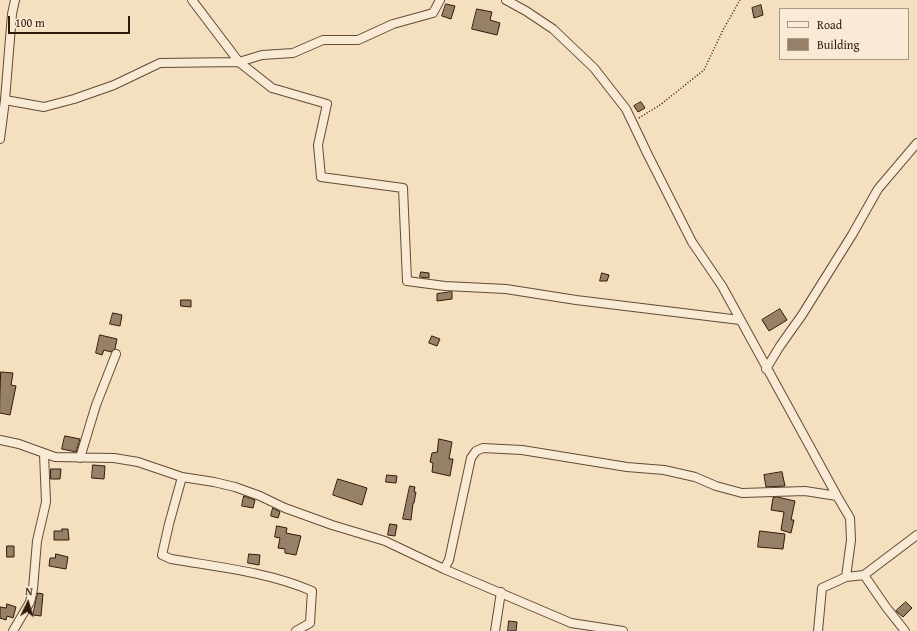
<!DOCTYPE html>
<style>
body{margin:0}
#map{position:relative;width:917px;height:631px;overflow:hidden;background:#f4dfbe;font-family:"Gentium Book Plus",serif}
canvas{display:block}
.legend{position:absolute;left:779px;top:8px;width:130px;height:52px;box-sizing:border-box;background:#f8ead5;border:1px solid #a99784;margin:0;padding:5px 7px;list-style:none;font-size:12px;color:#321a0a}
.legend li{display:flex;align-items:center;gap:8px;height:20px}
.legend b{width:20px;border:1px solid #a99784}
.north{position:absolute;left:8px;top:583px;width:40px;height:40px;-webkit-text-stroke:3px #f8ead5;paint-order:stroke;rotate:5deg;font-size:11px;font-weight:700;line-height:16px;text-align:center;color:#321a0a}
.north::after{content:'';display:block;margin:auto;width:14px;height:18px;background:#321a0a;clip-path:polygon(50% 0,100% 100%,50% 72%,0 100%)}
.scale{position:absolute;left:8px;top:16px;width:122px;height:18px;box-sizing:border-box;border:2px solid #321a0a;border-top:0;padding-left:5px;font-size:12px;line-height:14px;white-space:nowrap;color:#321a0a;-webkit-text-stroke:3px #f8ead5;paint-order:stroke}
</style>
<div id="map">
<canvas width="917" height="631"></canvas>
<ul class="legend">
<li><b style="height:5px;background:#f8ead5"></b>Road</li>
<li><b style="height:11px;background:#978068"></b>Building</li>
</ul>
<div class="north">N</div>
<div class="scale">100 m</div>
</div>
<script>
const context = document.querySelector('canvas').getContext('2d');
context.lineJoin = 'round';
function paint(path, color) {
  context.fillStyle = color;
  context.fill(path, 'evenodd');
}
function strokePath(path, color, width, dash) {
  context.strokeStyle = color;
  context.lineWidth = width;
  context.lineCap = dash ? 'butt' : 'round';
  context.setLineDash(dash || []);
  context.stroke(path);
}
const building = new Path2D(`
 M446,4l9,2 -4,13 -9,-3z
 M761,5l2,10 -9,3 -2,-10z
 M477,9l15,3 -2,8 10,3 -3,12 -25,-6z
 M641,102l4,6 -7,4 -4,-6z
 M421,272l8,1v5l-9,-1z
 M602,273l7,2 -2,6h-7z
 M452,292v7l-15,2v-7z
 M181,300h10v7l-10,-1z
 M780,309l7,11 -18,11 -7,-11z
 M113,313l9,2 -2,11 -10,-2z
 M100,335l17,4 -2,10 -4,3 -7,-2 -2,5 -6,-2z
 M432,336l8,3 -3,7 -8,-3z
 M1,372l12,1 -2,12 5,1 -6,29 -10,-2z
 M65,436l15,3 -4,13 -14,-3z
 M439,439l13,3 -3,17h4l-3,17 -18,-4 1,-9 -3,-1 2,-9 5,-1z
 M93,465l12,1 -1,13 -12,-1z
 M51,469h10l-1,10h-9z
 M782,472l3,14 -19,1 -2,-12z
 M387,475l10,1 -1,7 -10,-1z
 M338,479l29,9 -5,17 -29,-10z
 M410,486l5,1 -1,5h2l-2,11h-1l-2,17 -8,-1z
 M244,496l11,4 -2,8 -11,-2z
 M777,497l18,4 -4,19h3l-3,13 -10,-3 3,-18 -13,-2 2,-12z
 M273,508l7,4 -2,6 -7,-2z
 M390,524l7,1 -2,11 -7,-1z
 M277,526l10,2 -1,5 15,3 -5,19 -11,-2v-4l-7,-1 2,-10 -5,-1z
 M62,529h6l1,11h-15v-9h8z
 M760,531l25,3 -2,15 -25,-2z
 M7,546h7v11h-7z
 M56,554l12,3 -2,12 -17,-3 1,-8h5z
 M249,554l11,1 -1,10 -11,-2z
 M38,593l5,1 -2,22 -8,-1z
 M906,602l6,6 -9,9 -7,-6z
 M7,604l9,3 -3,11 -6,-2 -1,4 -6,-2v-11l6,1z
 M509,621l8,1 -1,9h-8z`);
paint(building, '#978068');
strokePath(building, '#321a0a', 1);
const minor = new Path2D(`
 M192,0l47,62 33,26 55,16 -9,41 3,32 82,11 4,93 38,5 61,3 70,11 164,20
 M5,100l39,7 30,-8 40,-14 46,-22 79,-1 23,-7 31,-2 30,-13h35l35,-16 40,-11 7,-13
 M0,139l5,-39 7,-86 3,-14
 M766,369l14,-23 22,-31 50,-80 26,-46 39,-46
 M0,440l19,4 36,13 59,1 24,4 44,15 32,5 21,5 25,9 25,12 47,17 53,16 59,28 127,54 52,8
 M80,458l16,-53 20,-51
 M182,477l-13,47 -7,31 9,4c47,8 97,13 141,32l-2,32 -14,8
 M837,496l13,22 1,22 -5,37 18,-2 53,-40
 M444,569l5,-9 22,-102 5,-7 7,-3 39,2 105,17 37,3 31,7 21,9 26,7 63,-2 32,5 -115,-210 -30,-44 -44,-87 -22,-46 -32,-41 -41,-39 -27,-18 -20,-11
 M864,575l22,32 19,24
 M13,631l17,-29 3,-13 4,-48 9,-39 -2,-48
 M495,631l6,-39
 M818,631l4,-43 24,-11`);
strokePath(minor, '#624b37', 10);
strokePath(new Path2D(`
 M639,118l21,-13 44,-35 19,-40 17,-30`), '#321a0a', 1.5, [1, 2]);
strokePath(minor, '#f8ead5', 8);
</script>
